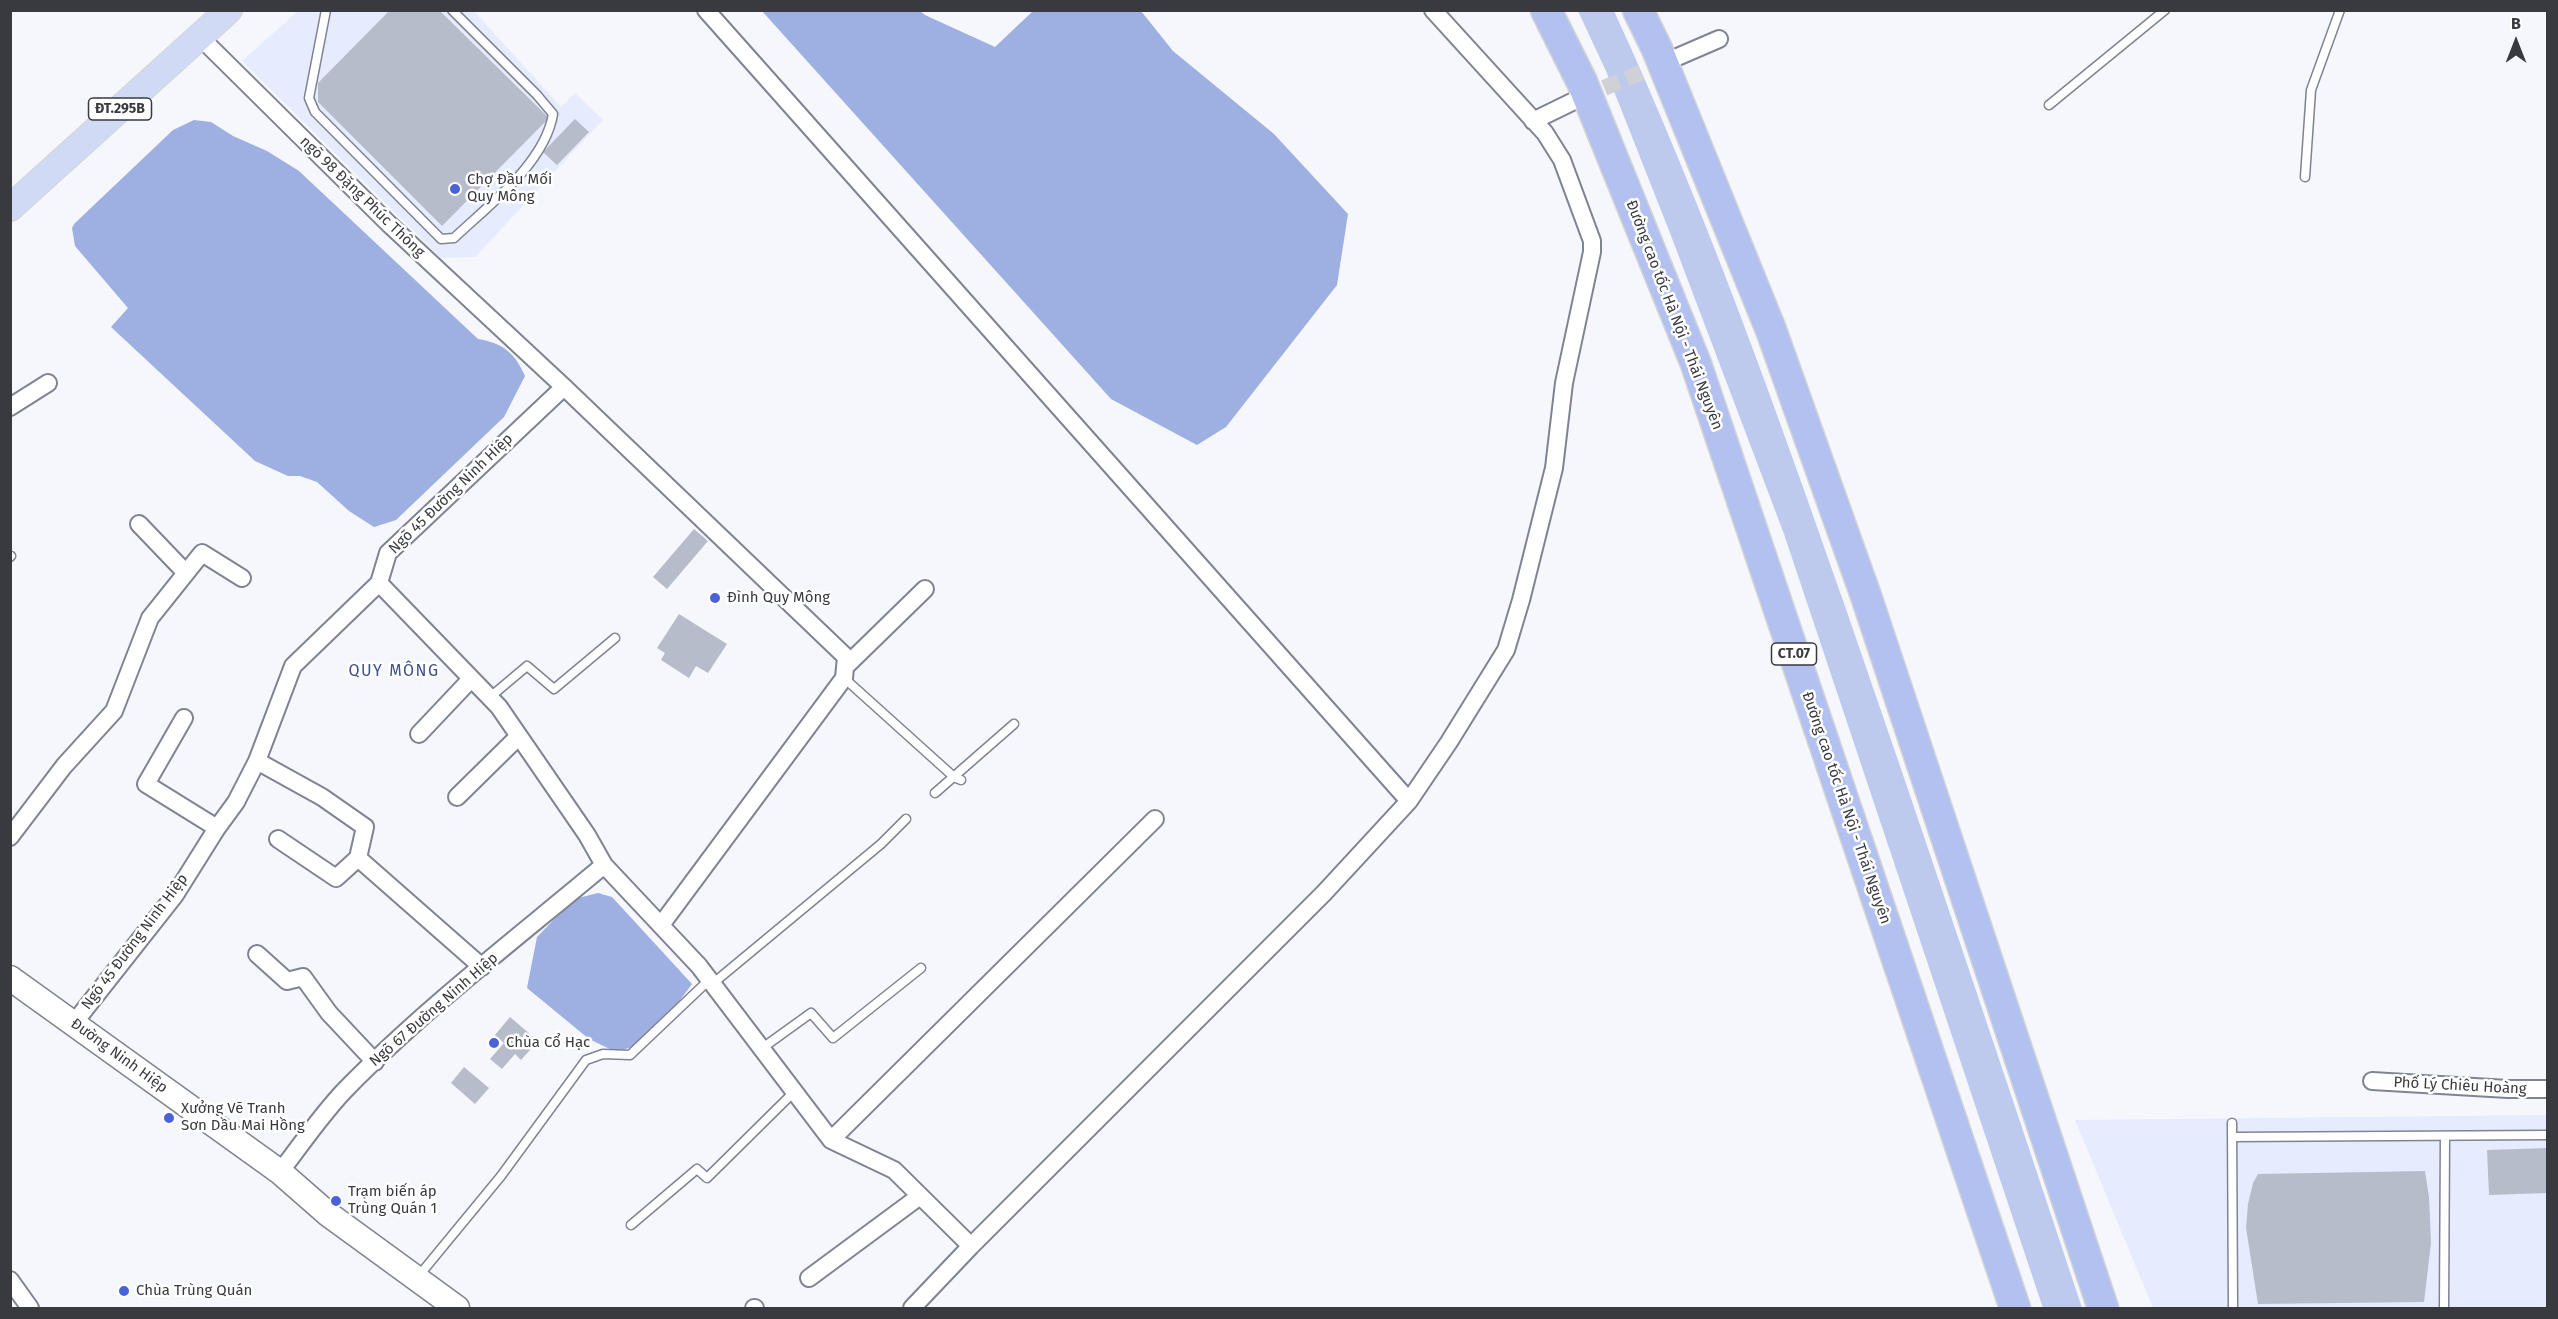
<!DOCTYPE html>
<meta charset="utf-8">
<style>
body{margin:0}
#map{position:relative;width:2558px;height:1319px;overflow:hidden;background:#f5f7fd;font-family:"Fira Sans",sans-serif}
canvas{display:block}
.frame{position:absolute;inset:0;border:12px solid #383a40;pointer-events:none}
.north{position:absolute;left:2486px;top:12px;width:60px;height:60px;-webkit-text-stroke:4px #fff;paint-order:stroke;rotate:0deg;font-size:16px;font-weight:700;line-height:24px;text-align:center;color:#383a40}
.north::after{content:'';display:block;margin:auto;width:21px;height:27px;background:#383a40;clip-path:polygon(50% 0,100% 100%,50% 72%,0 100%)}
</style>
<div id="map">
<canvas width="2558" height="1319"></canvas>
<div class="frame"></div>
<div class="north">B</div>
</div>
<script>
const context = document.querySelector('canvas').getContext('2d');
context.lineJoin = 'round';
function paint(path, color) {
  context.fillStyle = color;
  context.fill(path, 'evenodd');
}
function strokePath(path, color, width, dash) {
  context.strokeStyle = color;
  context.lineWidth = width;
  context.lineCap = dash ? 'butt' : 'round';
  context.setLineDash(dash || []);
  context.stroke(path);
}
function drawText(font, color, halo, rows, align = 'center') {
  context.font = font + ' "Fira Sans",sans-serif';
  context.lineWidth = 5;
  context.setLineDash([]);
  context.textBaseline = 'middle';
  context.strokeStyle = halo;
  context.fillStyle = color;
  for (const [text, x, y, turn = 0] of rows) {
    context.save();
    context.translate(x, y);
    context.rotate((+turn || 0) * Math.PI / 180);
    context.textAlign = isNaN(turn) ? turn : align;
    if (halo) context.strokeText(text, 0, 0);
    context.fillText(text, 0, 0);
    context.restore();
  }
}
paint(new Path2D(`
 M298,11h176l87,96 14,-14 28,27 -128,137 -34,1 -199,-197z
 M2547,1115v193h-394l-78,-188z`), '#e6ecfe');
paint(new Path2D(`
 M1578,11h36c90,195 162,398 233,601 80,231 158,464 235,696h-39l-259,-774 -114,-301 -64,-162z`), '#bdc9ed');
paint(new Path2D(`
 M762,11h158l5,4 70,32 38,-36h108l32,40 101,83 74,80 -11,71 -111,142 -29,18 -86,-46z
 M194,120l17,2 22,14 34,15 32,20 179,168c25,4 37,14 47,37l-21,41 -108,103 -22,7 -25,-16 -32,-29 -17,-6h-12l-33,-15 -144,-134 17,-19 -53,-62 -3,-18 2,-4 99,-94z
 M598,893l14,4 80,87 -17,23 -34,37 -25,8 -27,-13 -62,-51 10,-51 37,-38z`), '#9eafe2');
paint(new Path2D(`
 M390,10h49l110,108 -107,108 -124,-124v-19z
 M575,119l14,13 -32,33 -14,-13z
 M694,529l14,12 -41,48 -14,-12z
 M679,614l48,30 -19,29 -12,-7 -7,12 -28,-18 4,-7 -8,-5z
 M510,1017l28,24 -17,19 -6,-6 -13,15 -12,-10 14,-16 -9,-8z
 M464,1067l25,21 -14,16 -24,-21z
 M2548,1148v45l-59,2 -2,-45z
 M2425,1171l4,26 2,46 -7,59 -166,2 -12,-76 2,-24 5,-21 5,-9z`), '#b7bccb');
strokePath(new Path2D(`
 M1582,97l87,-36`), '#cfd1d7', 16, [16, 8]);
const lane = new Path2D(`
 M326,10l-17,88 6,14 126,127 13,-1c35,-33 91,-75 99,-124l-16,-19 -85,-85
 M2049,105l116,-95
 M2305,177l6,-87 29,-80
 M10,557l1,-1
 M844,678l110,99 7,3
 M489,698l38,-32 27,23 61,-51
 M935,793l79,-69
 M711,985l170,-141 25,-25
 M761,1049l50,-36 22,25 88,-70
 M2232,1123l1,185
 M2232,1137l316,-2
 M631,1225l66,-56 10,9 87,-86
 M417,1278l84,-102 85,-116 17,-6 27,1 78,-74
 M2444,1308l1,-172`);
const street = new Path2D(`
 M706,10l703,791
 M200,37l190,188 174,162 282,270 -2,21 -183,247
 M1675,58l44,-19
 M1533,121l43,-21
 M10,407l38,-24
 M139,524l47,49
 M379,583l120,124 88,128 17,30 95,101 132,174 63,30 77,76
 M845,667l80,-78
 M184,718l-38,66 71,44
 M419,734l52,-55
 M257,761l65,36 43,30 -7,31 124,109
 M457,797l62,-61
 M10,837l54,-71 50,-55 36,-93 52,-65 40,25
 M278,839l58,39 22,-20
 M257,954l30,27 16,-4 26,36 46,49
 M74,1023l101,-128 42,-67 19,-26 21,-41 36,-95 86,-83 9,-30 176,-166
 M2372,1081l136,8h40
 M831,1140l324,-321
 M280,1172c21,-27 41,-57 65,-82 80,-82 172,-152 259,-225
 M809,1278l111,-82
 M10,1280l20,28
 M754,1308h1
 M912,1308l59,-62 353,-353 85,-92 40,-59 57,-92 15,-50 33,-132 10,-85 28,-131v-11l-30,-81 -17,-27 -112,-123`);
const secondary = new Path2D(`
 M10,978l270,194 48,42 129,94`);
const primary = new Path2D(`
 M10,208l219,-198`);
const highway = new Path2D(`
 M1546,10l36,72 114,282 319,944
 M1638,10l19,39 114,281 95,266 237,712`);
strokePath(lane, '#7f8492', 11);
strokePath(street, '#7f8492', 20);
strokePath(secondary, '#7f8492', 27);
strokePath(primary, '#d3d4d5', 28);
strokePath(highway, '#d3d4d5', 33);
strokePath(lane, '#fff', 8);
strokePath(street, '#fff', 16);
strokePath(secondary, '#fff', 24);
strokePath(primary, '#d1daf5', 26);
strokePath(highway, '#b2c1ef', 30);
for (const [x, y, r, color] of [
 [455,189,6,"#4a62d7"],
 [715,598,6,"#4a62d7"],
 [494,1043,6,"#4a62d7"],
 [169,1118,6,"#4a62d7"],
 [336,1201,6,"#4a62d7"],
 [124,1291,6,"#4a62d7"]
]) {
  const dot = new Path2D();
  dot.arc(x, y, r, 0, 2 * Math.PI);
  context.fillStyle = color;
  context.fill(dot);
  strokePath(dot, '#fff', 2);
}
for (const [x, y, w] of [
 [120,109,63],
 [1794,654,45]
]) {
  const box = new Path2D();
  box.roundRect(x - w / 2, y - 11, w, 22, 4.5);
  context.fillStyle = '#fff';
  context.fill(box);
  strokePath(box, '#383a40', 1.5);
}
drawText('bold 14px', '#383a40', null, [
 ["ĐT.295B",120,109],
 ["CT.07",1794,654]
]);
drawText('15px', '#383a40', '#fff', [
 ["Chợ Đầu Mối",467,180],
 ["Quy Mông",467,197],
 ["Đình Quy Mông",727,598],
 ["Chùa Cổ Hạc",506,1043],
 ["Xưởng Vẽ Tranh",181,1109],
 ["Sơn Dầu Mai Hồng",181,1126],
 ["Trạm biến áp",348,1192],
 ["Trùng Quán 1",348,1209],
 ["Chùa Trùng Quán",136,1291]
], 'left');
drawText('15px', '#383a40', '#fff', [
 ["ngõ 98 Đặng Phúc Thông",362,197,44],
 ["Đường cao tốc Hà Nội - Thái Nguyên",1674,315,69],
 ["Ngõ 45 Đường Ninh Hiệp",451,494,-44],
 ["Đường cao tốc Hà Nội - Thái Nguyên",1846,808,71],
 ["Ngõ 45 Đường Ninh Hiệp",135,942,-53],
 ["Ngõ 67 Đường Ninh Hiệp",434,1010,-41],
 ["Đường Ninh Hiệp",119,1056,36],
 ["Phố Lý Chiêu Hoàng",2460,1086,3]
]);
context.letterSpacing = '1.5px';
drawText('16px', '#40508b', '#fff', [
 ["QUY MÔNG",394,672]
]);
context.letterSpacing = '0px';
</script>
